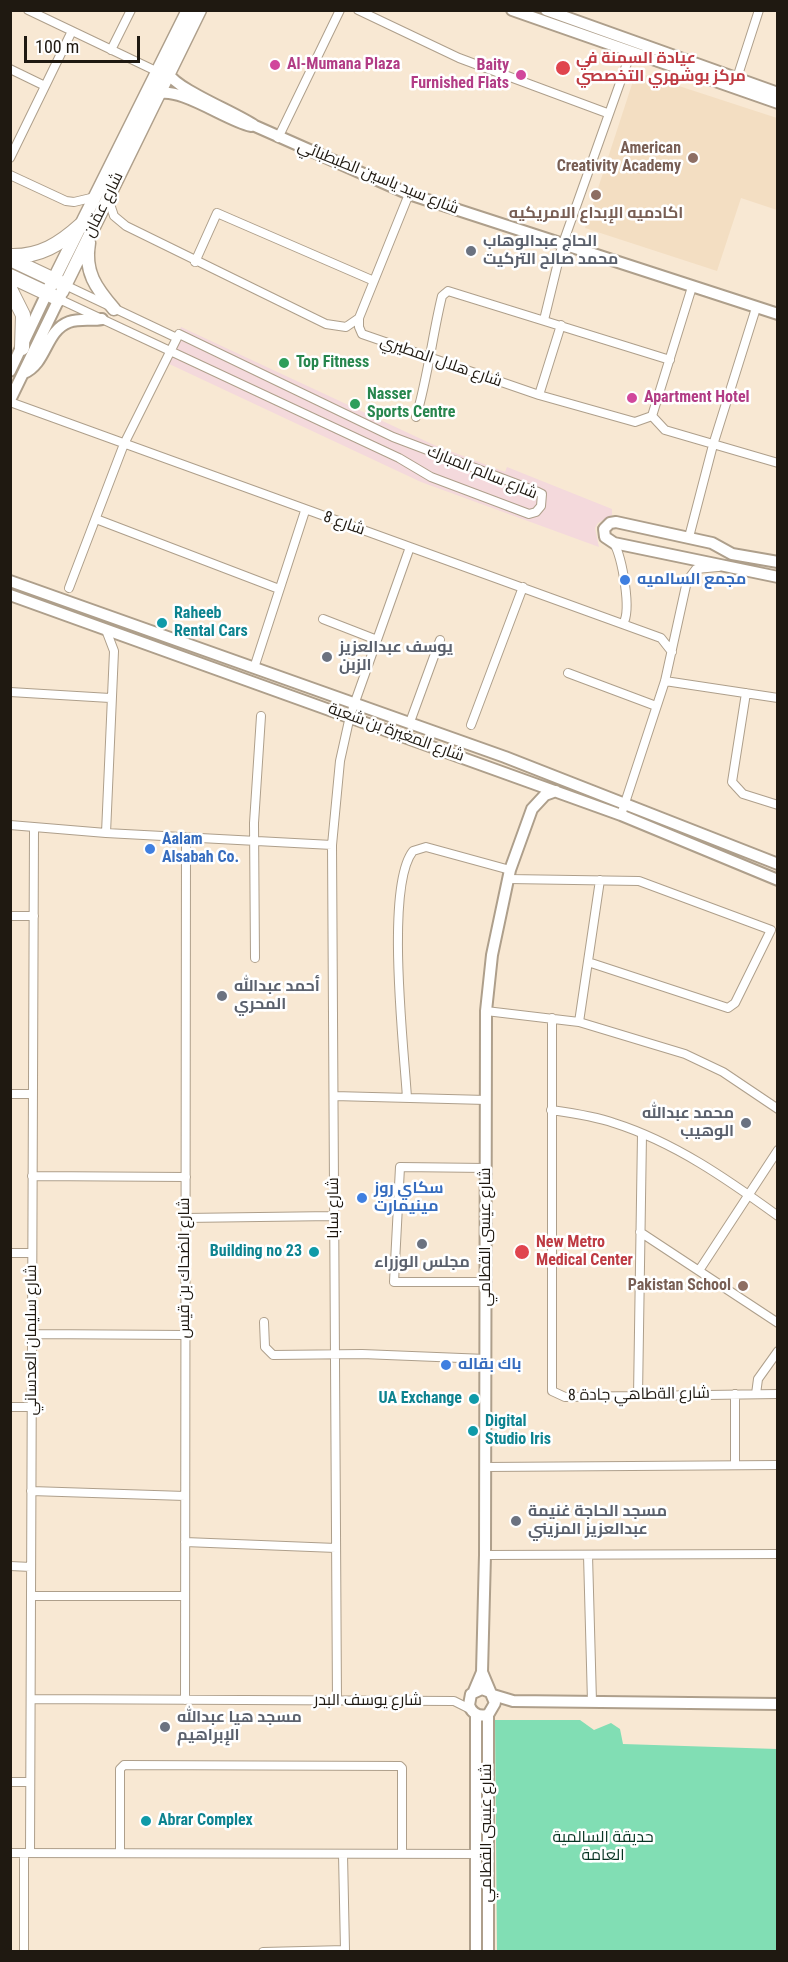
<!DOCTYPE html>
<meta charset="utf-8">
<style>
body{margin:0}
#map{position:relative;width:788px;height:1962px;overflow:hidden;background:#f8e8d3;font-family:"Roboto Condensed",sans-serif}
canvas{display:block}
.frame{position:absolute;inset:0;border:12px solid #1f1911;pointer-events:none}
.scale{position:absolute;left:24px;top:36px;width:116px;height:27px;box-sizing:border-box;border:3px solid #1f1911;border-top:0;padding-left:8px;font-size:18px;line-height:21px;white-space:nowrap;color:#1f1911;-webkit-text-stroke:4px #fff;paint-order:stroke}
</style>
<div id="map">
<canvas width="788" height="1962"></canvas>
<div class="frame"></div>
<div class="scale">100 m</div>
</div>
<script>
const context = document.querySelector('canvas').getContext('2d');
context.lineJoin = 'round';
function paint(path, color) {
  context.fillStyle = color;
  context.fill(path, 'evenodd');
}
function strokePath(path, color, width, dash) {
  context.strokeStyle = color;
  context.lineWidth = width;
  context.lineCap = dash ? 'butt' : 'round';
  context.setLineDash(dash || []);
  context.stroke(path);
}
function drawText(font, color, halo, rows, align = 'center') {
  context.font = font + ' "Roboto Condensed",Cairo,sans-serif';
  context.lineWidth = 5;
  context.setLineDash([]);
  context.textBaseline = 'middle';
  context.strokeStyle = halo;
  context.fillStyle = color;
  for (const [text, x, y, turn = 0] of rows) {
    context.save();
    context.translate(x, y);
    context.rotate((+turn || 0) * Math.PI / 180);
    context.textAlign = isNaN(turn) ? turn : align;
    if (halo) context.strokeText(text, 0, 0);
    context.fillText(text, 0, 0);
    context.restore();
  }
}
paint(new Path2D(`
 M181,327l253,118 71,27 2,-5 105,42v6l-14,8 -3,5 4,19 -178,-65 -256,-120z`), '#f4d9dc');
paint(new Path2D(`
 M636,72l141,46v92l-36,-12 -24,73 -132,-43z`), '#f3dec2');
paint(new Path2D(`
 M495,1720h85l14,10 17,-7 9,6 3,15 154,5v202h-280z`), '#81deb4');
const street = new Path2D(`
 M28,10l128,61
 M358,10l101,48 148,55
 M111,50l20,-40
 M10,69l35,17
 M737,78l22,-68
 M278,138l62,-128
 M10,158l62,-127
 M10,175l56,26 8,1 21,-5
 M409,194l-50,124v9l3,7 177,61 96,27 17,-6
 M108,198l6,18 12,10 200,98 20,3 13,-9
 M195,262l22,-49 157,68
 M65,285l112,53
 M59,299l340,159 32,19 98,37 7,-2 5,-6 1,-12 -4,-2 -145,-55 -214,-103 -2,4
 M544,320l18,-74 69,-194
 M539,395l22,-70
 M10,402l651,236 11,14
 M652,416l13,14 113,33
 M652,416l40,-129
 M416,417c12,-40 16,-80 26,-121l6,-5 222,69
 M96,519l183,70
 M689,537l24,-92 43,-137
 M614,543c8,15 18,67 9,81
 M69,588l55,-144 53,-106
 M323,619l54,21
 M106,630l8,21 -8,182
 M254,668l51,-157
 M568,673l88,33
 M665,681l113,17
 M10,692l100,6
 M746,693l-14,89 11,12 35,11
 M410,722l30,-82
 M471,725l52,-138
 M621,815l44,-134 22,-100 9,-12 22,-2
 M10,825l96,8 226,12
 M508,879l131,2 132,49 -36,73 -7,5 -140,-46
 M10,916h24
 M255,958l-1,-135 7,-107
 M486,1011l93,11 106,32 38,18 55,37
 M552,1018v373l13,6 213,-3
 M579,1022l21,-142
 M10,1094h23
 M334,1096l152,4
 M407,1098c-3,-50 -22,-212 6,-247l13,-4 84,23
 M551,1110c21,3 43,6 63,13 60,19 113,56 164,93
 M486,1168l-86,-1 -6,115h92
 M32,1176l154,1
 M185,1218l149,-2
 M640,1232l138,91
 M10,1253h22
 M700,1269l78,-119
 M264,1322l1,25 8,8 89,-1 124,5
 M32,1334l153,1
 M756,1394l2,-15 20,-28
 M638,1396l4,-262
 M10,1407h22
 M735,1465v-71
 M485,1467l293,-2
 M31,1491l154,5
 M185,1542l151,6
 M485,1555l293,-1
 M588,1555l4,147
 M10,1566l21,1
 M31,1596h154
 M31,1699l423,2 16,8
 M185,1700l1,-863
 M337,1701l-5,-856 8,-84 10,-45 60,-169
 M10,1782h20
 M10,1853l477,1
 M30,1853l4,-1026
 M120,1853v-84l4,-4 276,1 2,2v86
 M24,1952v-99
 M263,1952l82,-2 -2,-96`);
const secondary = new Path2D(`
 M512,10l266,93
 M546,10l232,83
 M168,73c9,17 67,39 87,53l154,68 369,120
 M157,94c23,-8 68,26 94,32
 M10,371l37,-78
 M24,373c23,-10 21,-42 45,-51 11,-4 22,-1 33,-3
 M10,400l49,-101
 M778,562l-46,-8 -20,-11 -96,-21 -6,1 -6,6 1,8 9,6 164,34
 M10,581l495,176 273,107
 M10,595l611,220 157,65
 M482,1672l13,31 -7,12c-9,2 -16,-1 -19,-10l2,-11 11,-5 8,3
 M474,1691l8,-19 3,-117 1,-544 6,-56 18,-85 22,-61 13,-14 11,-4
 M493,1695l20,6 265,3
 M476,1715v237
 M488,1952v-237`);
const primary = new Path2D(`
 M89,243c-5,29 7,45 25,66
 M62,292l138,-282
 M47,293l141,-283`);
const highway = new Path2D(`
 M10,256c30,1 50,-12 71,-31
 M10,259l55,26
 M10,276l49,23
 M10,289l13,26 -1,33`);
strokePath(street, '#ae9f8b', 10);
strokePath(secondary, '#ae9f8b', 14);
strokePath(primary, '#ae9f8b', 15);
strokePath(highway, '#ae9f8b', 16);
strokePath(street, '#fff', 8);
strokePath(secondary, '#fff', 10);
strokePath(primary, '#fff', 12);
strokePath(highway, '#fff', 14);
for (const [x, y, r, color] of [
 [275,65,6,"#d1479c"],
 [563,68,8,"#e0444e"],
 [521,75,6,"#d1479c"],
 [693,158,6,"#8d6e63"],
 [596,195,6,"#8d6e63"],
 [471,251,6,"#6b7280"],
 [284,363,6,"#2e9e5b"],
 [632,398,6,"#d1479c"],
 [355,404,6,"#2e9e5b"],
 [625,580,6,"#3f7fe0"],
 [162,623,6,"#0f9aa8"],
 [327,657,6,"#6b7280"],
 [150,849,6,"#3f7fe0"],
 [222,996,6,"#6b7280"],
 [746,1123,6,"#6b7280"],
 [362,1198,6,"#3f7fe0"],
 [422,1244,6,"#6b7280"],
 [314,1252,6,"#0f9aa8"],
 [522,1252,8,"#e0444e"],
 [743,1286,6,"#8d6e63"],
 [446,1365,6,"#3f7fe0"],
 [474,1399,6,"#0f9aa8"],
 [473,1431,6,"#0f9aa8"],
 [516,1521,6,"#6b7280"],
 [165,1727,6,"#6b7280"],
 [146,1821,6,"#0f9aa8"]
]) {
  const dot = new Path2D();
  dot.arc(x, y, r, 0, 2 * Math.PI);
  context.fillStyle = color;
  context.fill(dot);
  strokePath(dot, '#fff', 2);
}
drawText('bold 16px', '#be3a42', '#fff', [
 ["عيادة السمنة في",576,59],
 ["مركز بوشهري التخصصي",576,77],
 ["New Metro",536,1243],
 ["Medical Center",536,1261]
], 'left');
drawText('bold 16px', '#b23c85', '#fff', [
 ["Al-Mumana Plaza",287,65],
 ["Baity",509,66,"right"],
 ["Furnished Flats",509,84,"right"],
 ["Apartment Hotel",644,398]
], 'left');
drawText('bold 16px', '#785e54', '#fff', [
 ["American",681,149],
 ["Creativity Academy",681,167],
 ["اكادميه الإبداع الامريكيه",596,214,"center"],
 ["Pakistan School",731,1286]
], 'right');
drawText('16px', '#1f1911', '#fff', [
 ["شارع سيد ياسين الطبطبائي",378,178,22],
 ["شارع عمّان",104,205,-64],
 ["شارع هلال المطيري",441,362,19],
 ["شارع سالم المبارك",482,473,22],
 ["شارع 8",344,524,19],
 ["شارع المغيرة بن شعبة",396,733,20],
 ["شارع سابا",334,1208,-90],
 ["شارع عيسى القطامي",486,1237,-90],
 ["شارع الضحاك بن قيس",185,1268,-90],
 ["شارع سليمان العدساني",32,1340,-90],
 ["شارع الةطاهي جادة 8",639,1395,-1],
 ["شارع يوسف البدر",368,1701],
 ["شارع عيسى القطامي",487,1833,-90]
]);
drawText('bold 16px', '#5b616d', '#fff', [
 ["الحاج عبدالوهاب",483,242],
 ["محمد صالح التركيت",483,260],
 ["يوسف عبدالعزيز",339,648],
 ["الزبن",339,666],
 ["أحمد عبدالله",234,987],
 ["المحري",234,1005],
 ["محمد عبدالله",734,1114,"right"],
 ["الوهيب",734,1132,"right"],
 ["مجلس الوزراء",422,1263,"center"],
 ["مسجد الحاجة غنيمة",528,1512],
 ["عبدالعزيز المزيني",528,1530],
 ["مسجد هيا عبدالله",177,1718],
 ["الإبراهيم",177,1736]
], 'left');
drawText('bold 16px', '#27864d', '#fff', [
 ["Top Fitness",296,363],
 ["Nasser",367,395],
 ["Sports Centre",367,413]
], 'left');
drawText('bold 16px', '#366cbe', '#fff', [
 ["مجمع السالميه",637,580],
 ["Aalam",162,840],
 ["Alsabah Co.",162,858],
 ["سكاي روز",374,1189],
 ["مينيمارت",374,1207],
 ["باك بقاله",458,1365]
], 'left');
drawText('bold 16px', '#0d838f', '#fff', [
 ["Raheeb",174,614],
 ["Rental Cars",174,632],
 ["Building no 23",302,1252,"right"],
 ["UA Exchange",462,1399,"right"],
 ["Digital",485,1422],
 ["Studio Iris",485,1440],
 ["Abrar Complex",158,1821]
], 'left');
drawText('16px', '#083423', '#fff', [
 ["حديقة السالمية",603,1838],
 ["العامة",603,1856]
]);
</script>
